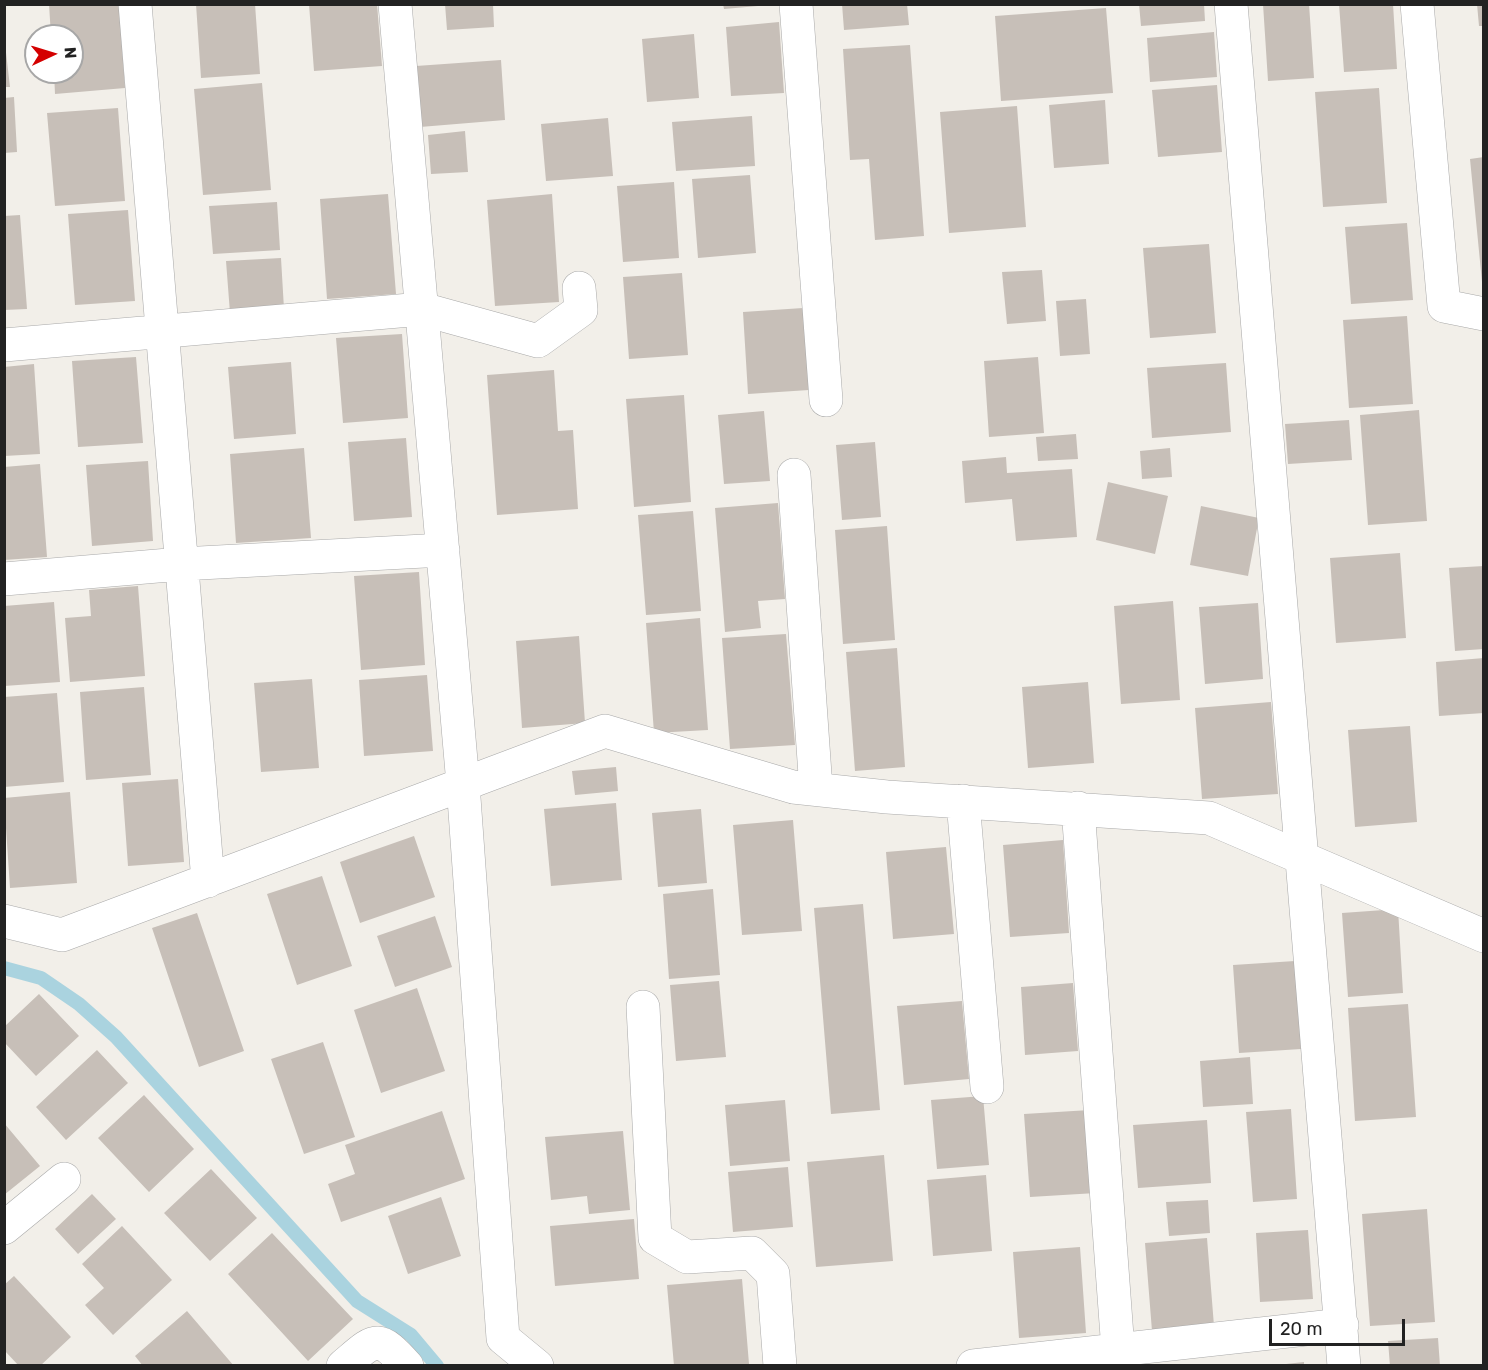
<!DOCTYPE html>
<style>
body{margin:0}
#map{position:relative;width:1488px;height:1370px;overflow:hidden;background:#f2efe9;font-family:Rubik,sans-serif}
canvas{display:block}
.frame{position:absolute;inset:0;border:6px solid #222;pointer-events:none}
.north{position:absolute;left:24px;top:24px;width:60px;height:60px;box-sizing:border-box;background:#fff;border:2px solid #a7a7a7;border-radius:50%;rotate:86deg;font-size:16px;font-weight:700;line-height:24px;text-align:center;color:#222}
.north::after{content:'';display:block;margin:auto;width:21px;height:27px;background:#d40000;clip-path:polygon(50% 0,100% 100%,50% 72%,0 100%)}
.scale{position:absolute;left:1269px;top:1319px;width:136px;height:27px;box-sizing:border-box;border:3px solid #222;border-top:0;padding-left:8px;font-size:18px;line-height:21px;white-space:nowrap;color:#222;-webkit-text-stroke:4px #fff;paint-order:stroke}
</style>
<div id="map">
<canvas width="1488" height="1370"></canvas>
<div class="frame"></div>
<div class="north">N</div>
<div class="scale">20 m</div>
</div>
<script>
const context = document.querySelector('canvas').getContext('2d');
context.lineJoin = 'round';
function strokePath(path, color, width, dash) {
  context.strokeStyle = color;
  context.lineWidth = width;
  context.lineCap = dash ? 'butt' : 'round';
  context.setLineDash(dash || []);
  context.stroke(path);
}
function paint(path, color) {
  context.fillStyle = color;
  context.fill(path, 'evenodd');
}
strokePath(new Path2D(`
 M4,968l37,10 38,26 37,33 241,264 54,34 26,31`), '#aad3df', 14);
paint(new Path2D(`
 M49,4h70l6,84 -70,6 -1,-22h18v-36h-21z
 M196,4h59l5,70 -59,4z
 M309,4h68l5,62 -68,5z
 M445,4h48l1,23 -47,3z
 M723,4h35v2l-34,3z
 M842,4h65l2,21 -65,5z
 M1139,4h65l1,17 -64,5z
 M1263,4h46l5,74 -46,3z
 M1339,4h54l4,65 -53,3z
 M1477,4h7v22h-5z
 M1106,8l7,85 -112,8 -6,-85z
 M779,22l5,71 -53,3 -5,-69z
 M1214,32l3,45 -67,5 -3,-44z
 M694,34l5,64 -52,4 -5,-63z
 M4,35l6,52h-6z
 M910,45l14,191 -49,4 -6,-81 -19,1 -7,-111z
 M501,60l4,60 -85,7 -4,-61z
 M262,83l9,107 -68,5 -9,-106z
 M1217,85l5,67 -64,5 -6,-67z
 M1379,88l8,115 -64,4 -8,-115z
 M14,97l3,55 -13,1v-55z
 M1105,100l4,64 -55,4 -5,-63z
 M1017,106l9,121 -77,6 -9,-121z
 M118,108l7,93 -70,5 -8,-93z
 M752,116l3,50 -79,5 -4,-49z
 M608,118l5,58 -67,5 -5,-57z
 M465,131l3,41 -37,2 -3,-39z
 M1484,157v125h-2l-12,-123z
 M750,175l6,78 -58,5 -6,-79z
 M674,182l5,76 -56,4 -6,-76z
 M388,194l8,100 -69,5 -7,-100z
 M552,194l7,108 -64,4 -8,-106z
 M277,202l3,48 -67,4 -4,-48z
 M128,210l7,91 -60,4 -7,-91z
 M20,215l7,94 -23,1v-94z
 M1407,223l6,77 -62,4 -6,-77z
 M1209,244l7,89 -66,5 -7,-90z
 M281,258l3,51 -54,4 -4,-52z
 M1042,270l4,51 -39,3 -5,-52z
 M682,273l6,82 -59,4 -6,-82z
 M1086,299l4,55 -30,2 -4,-55z
 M803,308l6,82 -61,4 -5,-82z
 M1407,316l6,88 -64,4 -6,-88z
 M402,334l6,84 -65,5 -7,-85z
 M136,357l7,86 -65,4 -6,-86z
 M1038,357l6,76 -55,4 -5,-76z
 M291,362l5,72 -62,5 -6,-72z
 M1226,363l5,69 -79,6 -5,-70z
 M34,364l6,90 -36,2v-89z
 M554,370l4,61 15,-1 5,79 -81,6 -10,-140z
 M684,395l7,107 -57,5 -8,-108z
 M1419,410l8,111 -59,4 -8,-110z
 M764,411l6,70 -46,3 -6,-69z
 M1349,420l3,40 -64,4 -3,-40z
 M1076,434l2,25 -40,2 -2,-24z
 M406,438l6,79 -58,4 -6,-79z
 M875,442l6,75 -39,3 -6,-75z
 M304,448l7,90 -75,5 -6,-89z
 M1170,448l2,29 -30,2 -2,-28z
 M1006,457l1,16 65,-4 5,68 -61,4 -4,-42 -47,4 -3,-42z
 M148,461l5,80 -61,5 -6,-81z
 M40,464l7,93 -43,3v-93z
 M1108,482l60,14 -13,58 -59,-14z
 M778,503l7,96 -27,2 3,27 -36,4 -10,-124z
 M1201,506l58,12 -11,58 -58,-11z
 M693,511l8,100 -55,4 -8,-100z
 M887,526l8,114 -52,4 -8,-114z
 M1400,553l6,85 -70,5 -6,-85z
 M1484,566v83l-29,2 -6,-83z
 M419,572l6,93 -64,5 -7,-94z
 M138,586l7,90 -75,6 -5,-64 26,-2 -2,-26z
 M1173,601l7,99 -59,4 -7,-98z
 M54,602l6,80 -56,4v-80z
 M1258,603l5,76 -58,5 -6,-77z
 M700,618l8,112 -54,3 -8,-110z
 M786,634l9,111 -65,4 -8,-111z
 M579,636l6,87 -63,5 -6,-87z
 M897,648l8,119 -50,4 -9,-119z
 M1484,658v55l-45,3 -3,-54z
 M427,675l6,76 -69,5 -5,-76z
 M312,679l7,89 -58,4 -7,-89z
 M1088,682l6,81 -66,5 -6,-81z
 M144,687l7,88 -65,5 -6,-88z
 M57,693l7,89 -60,5v-90z
 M1271,702l7,92 -76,5 -7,-91z
 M1410,726l7,96 -62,5 -7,-97z
 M616,767l2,24 -43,4 -3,-24z
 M178,779l6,83 -56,4 -6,-83z
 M70,792l7,91 -67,5 -6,-90z
 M616,803l6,77 -71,6 -7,-77z
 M701,809l6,74 -49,4 -6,-74z
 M793,820l9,111 -60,4 -9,-110z
 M414,836l21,61 -75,26 -20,-61z
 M1063,840l6,93 -59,4 -7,-92z
 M946,847l8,87 -61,5 -7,-87z
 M322,876l30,90 -55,19 -30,-91z
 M713,889l7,86 -51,4 -6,-85z
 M863,904l17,206 -49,4 -17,-206z
 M1398,909l5,84 -55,4 -6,-84z
 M197,913l47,138 -45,16 -47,-139z
 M435,916l17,51 -57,20 -18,-51z
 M1295,961l6,88 -62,4 -6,-88z
 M719,981l7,76 -50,4 -6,-76z
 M1073,983l5,68 -53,4 -4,-68z
 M417,988l28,83 -64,22 -27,-83z
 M39,994l40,42 -43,40 -32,-34v-15z
 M962,1001l7,78 -65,6 -7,-79z
 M1408,1004l8,113 -61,4 -7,-113z
 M323,1042l32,95 -51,17 -33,-95z
 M97,1050l31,33 -62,57 -30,-33z
 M1250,1057l3,47 -50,3 -3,-46z
 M144,1095l50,54 -45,43 -51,-54z
 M983,1096l6,69 -52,4 -6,-69z
 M785,1100l5,61 -60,5 -5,-61z
 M1291,1109l6,90 -44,3 -7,-90z
 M1090,1110l6,83 -66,4 -6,-83z
 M442,1111l23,68 -124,43 -13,-38 27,-10 -10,-29z
 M1207,1120l4,63 -73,5 -5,-63z
 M4,1123l36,43 -36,29z
 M623,1131l7,79 -41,4 -2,-18 -36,4 -6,-63z
 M884,1155l9,106 -77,6 -9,-105z
 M788,1167l5,60 -60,5 -5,-60z
 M211,1169l46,49 -47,43 -46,-48z
 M986,1175l6,76 -59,5 -6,-76z
 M92,1194l24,25 -38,35 -23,-25z
 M441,1197l20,59 -53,18 -20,-58z
 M1208,1200l2,33 -41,3 -3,-34z
 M1427,1209l8,113 -65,4 -8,-112z
 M634,1219l5,60 -84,7 -5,-60z
 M122,1226l50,54 -59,55 -28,-30 19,-17 -22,-24z
 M1308,1230l5,69 -53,3 -4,-69z
 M272,1233l81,86 -45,42 -80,-87z
 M1207,1238l7,88 -62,5 -7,-88z
 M1080,1247l6,86 -67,5 -6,-86z
 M14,1276l57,61 -31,29h-21l-15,-16v-65z
 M742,1279l7,85 -75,2 -7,-81z
 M187,1311l47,55h-91l-8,-10z
 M1438,1338l2,28h-50l-2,-25z
 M1304,1362v4h-18v-2z`), '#c7bfb8');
const minor = new Path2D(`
 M135,4l73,877
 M395,4l68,780 40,554 34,28
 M796,4l30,396
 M1231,4l113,1362
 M1417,4l27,302 40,8
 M4,345l418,-36 116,32 43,-31 -2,-22
 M794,475l22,314
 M4,579l177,-15 262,-14
 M963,801l24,286
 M1078,808l40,542
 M4,921l58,14 543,-204 188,56 94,10 322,21 275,118
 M643,1007l12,231 32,19 65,-4 21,21 7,92
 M4,1228l60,-49
 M343,1366c32,-27 34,-34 64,0
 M973,1366l369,-41`);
strokePath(minor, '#a9a9a9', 34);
strokePath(minor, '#fff', 33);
</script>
